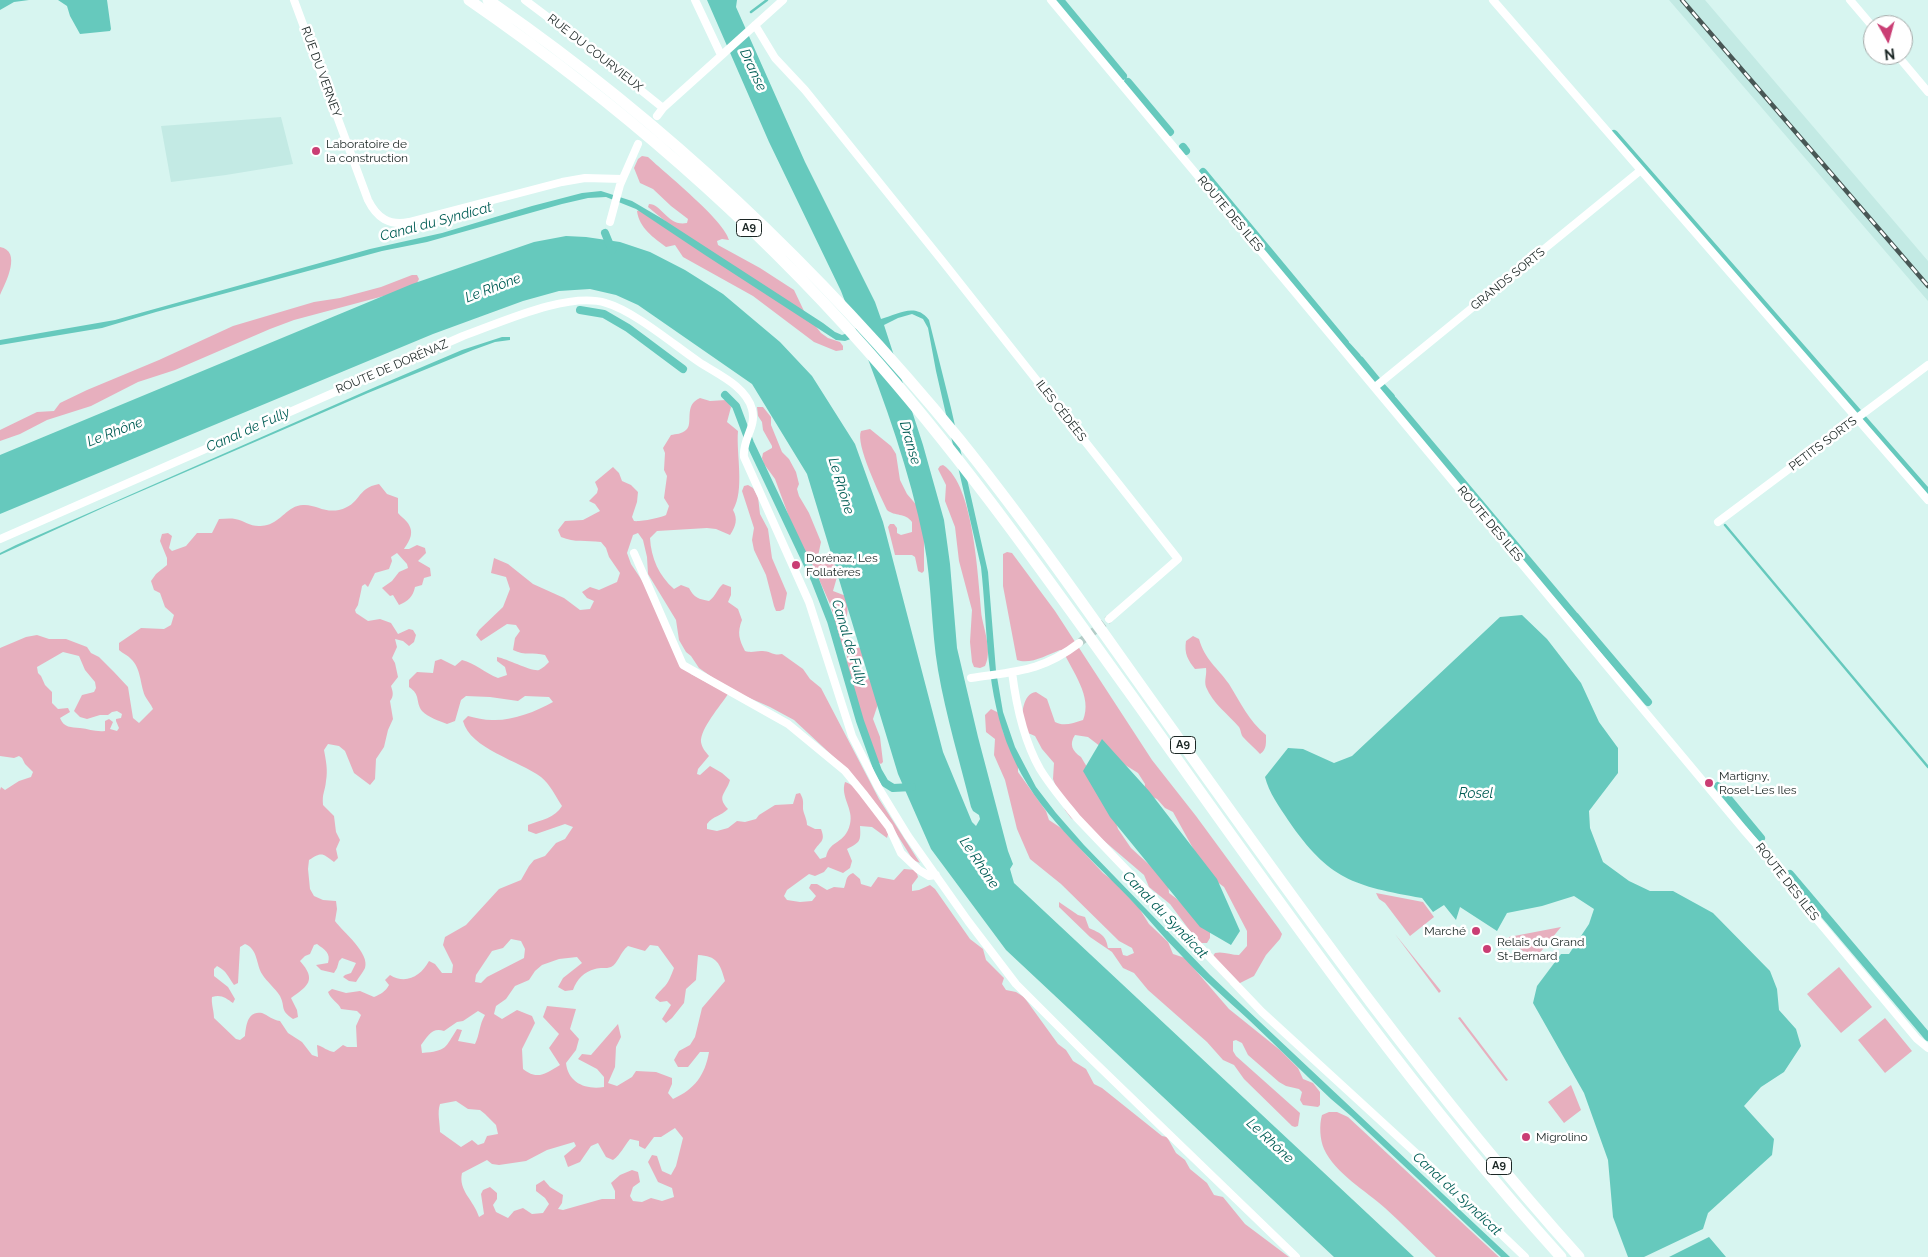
<!DOCTYPE html>
<meta charset="utf-8">
<style>
body{margin:0}
#map{position:relative;width:1928px;height:1257px;overflow:hidden;background:#d7f5f0;font-family:Raleway,sans-serif}
canvas{display:block}
.north{position:absolute;left:1863px;top:15px;width:50px;height:50px;box-sizing:border-box;background:#fff;border:1px solid #a4a9a8;border-radius:50%;rotate:173deg;font-size:14px;font-weight:700;line-height:20px;text-align:center;color:#1c2725}
.north::after{content:'';display:block;margin:auto;width:18px;height:22px;background:#ca3e74;clip-path:polygon(50% 0,100% 100%,50% 72%,0 100%)}
</style>
<div id="map">
<canvas width="1928" height="1257"></canvas>
<div class="north">N</div>
</div>
<script>
const context = document.querySelector('canvas').getContext('2d');
context.lineJoin = 'round';
function paint(path, color) {
  context.fillStyle = color;
  context.fill(path, 'evenodd');
}
function strokePath(path, color, width, dash) {
  context.strokeStyle = color;
  context.lineWidth = width;
  context.lineCap = dash ? 'butt' : 'round';
  context.setLineDash(dash || []);
  context.stroke(path);
}
function drawText(font, color, halo, rows, align = 'center') {
  context.font = font + ' Raleway,sans-serif';
  context.lineWidth = 5;
  context.setLineDash([]);
  context.textBaseline = 'middle';
  context.strokeStyle = halo;
  context.fillStyle = color;
  for (const [text, x, y, turn = 0] of rows) {
    context.save();
    context.translate(x, y);
    context.rotate((+turn || 0) * Math.PI / 180);
    context.textAlign = isNaN(turn) ? turn : align;
    if (halo) context.strokeText(text, 0, 0);
    context.fillText(text, 0, 0);
    context.restore();
  }
}
paint(new Path2D(`
 M1669,0h36l223,261v40z
 M281,117l12,47 -67,11 -55,7 -10,-56z`), '#c3eae4');
paint(new Path2D(`
 M642,156l6,1c17,16 77,64 81,83l-7,-1 -5,2 1,4 42,23 34,22 10,21 17,22 7,5 12,4 3,4v4l-7,1 -22,-9 -61,-46 -70,-39 -8,-12 -9,2c-12,-9 -27,-19 -29,-36l3,-1 18,13 4,1 3,-3 -17,-14 1,-3c13,0 19,23 38,19l1,-4 -17,-13 -18,-17 -13,-6 -6,-15 4,-9z
 M0,247c22,4 6,35 0,48z
 M412,275h5l2,4 -4,8 -5,2 -116,31 -24,9 -95,41 -37,12 -47,24 -44,14 -27,14 -20,7v-11l37,-18 17,-1 6,-8 27,-13 72,-30 74,-34 81,-24 26,-4 41,-11z
 M700,398l10,3 16,-1 5,7 -4,15 11,9c-2,23 7,59 -5,79 5,9 3,16 -3,25l-14,-6 -9,-1 -50,3 -7,7c1,20 9,38 24,51l7,-4 8,3c5,10 10,11 20,13 7,-5 8,-12 14,-17l8,3v8l-3,7 10,7 4,11c-5,13 -3,19 3,31 7,2 10,0 16,0 8,-1 12,5 21,3l21,15 7,10 11,9 58,111 41,64 -7,-3 -29,-46 -33,-41 -57,-53 -24,-13 -41,-18 -30,-21 -8,-12 -5,-4 -7,-12 -3,-20 -28,-46 -1,-17 -4,-17 -5,-7 -5,2 -6,18 4,11 30,45 9,23 21,42 37,20c-7,11 -28,35 -27,48 1,6 4,9 8,14l-11,13 -1,5 3,1 10,-9 12,7 8,7c-4,14 -14,16 -2,29 -7,7 -15,7 -21,15v5l10,2 11,-3 9,-7 8,1 11,-3 3,-4 16,-10 18,-1 3,-10 4,-1c4,7 3,9 3,16 1,6 4,10 4,16l8,4h6c5,13 -1,12 -7,22l6,8 6,-2c4,-18 19,-12 24,-33 4,-15 -10,-27 -5,-42 14,3 36,37 44,49l-2,7 -15,-11 -12,-1c1,16 0,16 -13,23l5,12 -2,7 -7,5 -15,-6 -4,5 -9,4 -6,-2 -22,16 -3,6 3,4 13,2 12,-1 4,-5 -7,-8 2,-4h6l10,6 7,-3 10,1c3,-7 1,-12 9,-15l7,6 1,5 10,3 7,-10 16,3 10,-11 12,1 2,7 -6,8v6l7,-1 11,-5 5,4 35,50 13,10 3,11 18,18 -2,6 4,6 10,2 8,5 34,47 8,6 7,11 13,8 8,15 8,4 60,48 5,1 9,16 9,7 5,9 17,14 7,12 9,2 22,27 44,33h-1289v-467l1,-3 4,3 14,-9 12,-4 2,-5 -8,-8 -3,-6 -3,-2 -5,2 -14,-2v-108l26,-11 11,-2 12,4h17l21,8 4,6 8,4 15,15 14,15 5,31 6,5 14,-14c-2,-5 -6,-9 -8,-13 -5,-12 -4,-28 -14,-37 -3,-4 -8,-5 -12,-9v-7l22,-15 23,1 7,-4 3,-10 -9,-8 -5,-14 -6,-3 -3,-9 5,-7 11,-9v-7l-7,-17 2,-7 6,-1 4,3 -3,12 3,3 14,-5 11,-13h15l7,-14c5,0 11,-1 16,0 12,2 16,10 32,6 15,-4 20,-19 36,-20 12,-1 21,8 36,5 22,-5 17,-22 40,-26l8,10 11,4v15c3,4 6,5 9,9 8,10 3,18 -3,27h5l8,-4 8,3 1,5 -8,8 12,7 1,8 -7,2 -2,7 -7,2c-2,10 -7,14 -16,18l-6,-10 -3,1 -8,-8 10,-7 7,-9 9,-4 -1,-4 -10,-11 -6,4 1,4 -3,8 -14,4 -7,14 -3,-3 -3,2c-1,7 -3,13 -4,19l-3,5 1,3 12,8 12,-2 11,4 7,11 11,-5 4,1 3,5 -2,7 -5,4 -6,-5 -8,-2 2,8 -5,11 3,5 3,14 -7,9c2,6 3,10 -1,15l3,18 -5,11 -4,17 -8,12 -1,20 -5,6 -16,-12 -9,-22 -6,-5 -11,-2 -4,6c2,11 4,20 2,31 -1,11 -4,12 -3,24l11,11 2,16 4,8 -4,9 2,9 -4,4c-12,-9 -12,-10 -25,-2l-1,9 2,20 4,7 9,4 13,1 1,8 -2,12c8,11 35,32 30,47 -2,4 -6,9 -9,14l-7,-1 -6,-4 2,-2 6,-2 5,-10 -14,-5 -3,3 -2,7 -3,5 -13,-3 -5,-5 12,-2c3,-10 -3,-13 -11,-19l-3,1 -4,9 -5,2 -5,5c17,19 8,25 -9,37l6,12 1,7 -5,2c-14,-10 -7,-11 -13,-23 -5,-8 -13,-14 -18,-22 -6,-10 -4,-25 -17,-30l-5,3 -2,36 -4,2c-6,-8 -7,-14 -17,-19l-3,3v7l14,11 7,12 -2,4c-7,-5 -12,-9 -21,-6 -1,6 2,14 2,21l22,21 4,1 5,-4c1,-9 2,-26 17,-23 6,2 10,7 18,8l8,12 14,9 10,13 6,2 -1,-12c7,2 10,6 17,7l9,-7 4,2h10l-1,-21 5,-11 -4,-4 -16,-2c-3,-7 -10,-9 -13,-17l4,-3 14,4 14,-2 14,6c7,-3 11,-5 15,-12l-4,-5 5,-5c16,10 31,1 39,-14l6,3 7,9h10l1,-8 -10,-20 2,-8 21,-12 33,-36 22,-9 8,-14 5,-6 11,-4 11,-13 9,-4 8,-12 -8,-3 -29,10 -8,-3v-6c13,-5 27,-7 34,-19 -6,-9 -12,-22 -21,-29 -21,-16 -71,-28 -78,-56l5,-5c8,2 16,4 24,4 20,1 43,-8 61,-18l-4,-5 -24,-1 -7,5 -28,-4 -24,-1 -5,4 -6,21 -8,3c-8,-3 -19,-7 -25,-13 -7,-10 -1,-16 -13,-24v-7l8,-8 16,1 2,-12 6,-2 14,7 7,-6c13,3 23,13 36,18l9,-3 -2,-8 -8,-6v-4c11,2 35,15 42,13 4,-2 7,-5 10,-8l-4,-7c-12,-3 -20,1 -32,-5l2,-12 5,-7 -4,-6 -9,-1 -26,17 -5,-6 3,-5 24,-23 7,-18 -4,-12 -15,-4 3,-15 14,6 25,20 31,14 16,12 10,-1 4,-8 -7,-3 -5,-6 8,-5 9,3 18,-8 3,-9 -11,-16 -3,-9 -5,-6c-15,-2 -26,1 -40,-5l-3,-7 7,-9 18,-1 17,-9 -5,-7 -6,-3 8,-8 1,-4 -3,-7 18,-15 6,6 3,8 9,4 7,7 -1,10 -5,15 2,4c5,1 27,-3 32,-6l3,-9 -5,-8 3,-22 -3,-6 1,-17 -2,-5 8,-13c5,-1 11,-1 15,-5 8,-6 -3,-25 14,-32zM63,652l16,4 6,14 10,12 1,6 -2,4 -12,3 -8,16 6,6 7,2 13,-4h8l4,-3 5,-1 5,3 -1,4 -5,1v2l3,7 -2,3 -7,-2 3,-7 -4,-3 -4,2v10c-10,1 -16,-2 -25,-3 -9,-1 -16,0 -20,-10l10,-6 -2,-4 -10,1 -6,-6v-11l-7,-7 -4,-9 -3,-3 -1,-6zM511,939l10,2 4,8 -1,9 -37,19 -6,6 -6,-1 1,-7 16,-24 11,-3zM650,945l8,1 16,22c-3,7 -5,15 -11,20 -3,4 -6,5 -8,10l5,4 7,-1 4,4 -9,14 4,4 6,-5 12,-15 2,-14 10,-9 2,-25c19,1 22,8 27,26l-23,27 -7,29 -5,8 -11,6 -5,9 4,7h10l12,-15h9c-4,23 -14,37 -36,47l-5,-6 4,-9v-6l-16,-6 -20,-1 -4,6 -15,9 -9,-3 7,-16 1,-20 5,-10 -3,-13 -27,31 -9,-1 -4,5 19,10 7,8v10c-18,3 -36,-4 -38,-24l10,-13 3,-11 -9,-10 6,-20 -29,-3 -4,11 16,17 -10,14 11,17c-14,8 -22,16 -37,4l-1,-20 13,-26 -3,-7 -15,-6 -15,9 -8,-5 2,-8 10,-7 9,-13 14,-6 6,-9 7,-6 17,-6 18,-2 5,6 -19,15 -5,9 7,4 8,-1c4,-11 11,-18 22,-21 5,-2 11,0 16,-2 7,-3 9,-15 17,-21l17,5zM478,1011l7,4c-6,10 -5,19 -10,29l-17,-3 4,-11 -5,-1c-12,19 -10,22 -35,24l-1,-8c7,-9 11,-18 23,-14l13,-9 6,-1zM456,1101l12,8 12,1 5,4 11,11 2,9 -11,2 -3,7 -6,2 -6,-5 -11,7 -21,-15c0,-10 -3,-19 0,-28zM675,1128l8,10 -7,28 -5,9 -9,-4 -5,-15 -5,-1 -4,7 10,20 14,6 2,9 -12,4 -11,-3 -9,4 -9,-1 -3,-5 3,-9 7,-5 -2,-10 -6,-2 -12,5 -9,8 4,8v8h-13l-39,11 -5,-1 4,-6 1,-8 -13,-8 -6,-7 -8,5v6l9,7 4,6 -6,9 -11,1 -9,-6 -9,3 -6,7 -12,-6 -3,-7 4,-6v-6l-7,-6 -7,3 -2,4 3,20 -5,3c-5,-17 -21,-26 -17,-44l25,-13 5,4 7,1 27,-4 21,-11 27,-8 2,4 -12,10 4,11 12,-5 11,-16 7,-3 8,14 7,3c8,-6 11,-14 17,-21l9,2v5l6,3 9,-12h7z
 M757,407h6l8,10v8l11,27 7,7 7,13 3,12 -2,5 2,7 10,17 12,29 -3,14 2,2 18,6 1,6 -6,21 13,5c5,14 -3,30 -1,46l5,5 15,1 1,6 -6,10 3,7 12,10 5,17 -7,21 7,18 3,25 -2,2 -7,-4 -25,-81 -4,-7 2,-16 -6,-13 -11,-39 -17,-38 -18,-33 -20,-54 -11,-15 -2,-6 1,-5 9,-5v-2l-9,-16 -1,-8 -4,-6z
 M870,429l21,17 5,8 4,26 7,14 12,14 5,25v38l-2,2 -4,-2 -3,-14 -3,-2h-17l-7,-28 2,-3h4l3,4v5l4,2 11,-3v-10c-7,-10 -17,-5 -25,-12 -7,-15 -32,-66 -26,-79z
 M943,465c32,20 35,118 39,153 3,15 10,34 3,48l-5,2 -6,-1 -2,-5 -2,-20 2,-32 -13,-49 -4,-34 -10,-26 1,-16 -8,-16 2,-3z
 M748,485l5,3 5,9 2,17 8,15 4,29 15,35 -3,16 -4,2h-4l-2,-5 -8,-31 -12,-25 -2,-10 2,-12 -12,-37 2,-5z
 M1007,552l5,1 43,58 97,149 44,56 83,113 3,5 -2,5 -14,16 -12,21 -14,7 -10,1 -14,-15 -3,-13 2,-3c8,-2 16,2 24,2l8,-9v-15l-23,-44 -8,-6 -16,-20 -27,-49 -8,-4 -8,-9 -13,-6 1,-9 -7,-11 -16,-10 -34,-26 -13,-2c-6,9 -3,16 6,22l31,52 6,20 13,19 37,34 1,11 8,6 33,32v7l-3,5h-8l-29,-39 -21,-17 -5,-12 -41,-35 -32,-22 -6,-8 -12,-31 1,-16 -12,-14 -7,-13 -14,-6 -1,-4c3,-12 2,-32 16,-34l11,7 8,23c9,5 18,1 28,-2 10,-23 -11,-49 -20,-69l-3,-1c-13,5 -30,15 -43,10l-14,-74v-32z
 M1193,636l6,3c6,21 18,28 30,45 11,18 20,37 37,51 0,7 1,15 -6,19 -5,-6 -12,-11 -17,-17 -2,-2 -2,-7 -4,-10 -11,-13 -26,-23 -33,-40 -2,-7 1,-12 0,-19l-11,1c-7,-9 -11,-15 -9,-28z
 M991,709l8,4 4,19 15,32v8l28,39 3,9 12,8 42,45 9,7 27,28 10,16 19,18 5,12 12,4 44,51 51,41 18,18 5,11 10,4 7,9v13l-2,2 -15,-2 -3,-5 2,-8 -3,-3 -13,-3 -7,-4 -31,-27 -6,-12 -6,-3 -3,1v10l3,5 64,57 -2,13 -3,1 -3,-1 -48,-47 -10,-14 -11,-5 -16,-18 -59,-52 -14,-17 -11,-5 -11,-16 -22,-15 -31,-30v-5l19,13 7,2 4,11c11,5 17,7 19,20h13l2,7 4,1 7,-3 -2,-5 -13,-7 -58,-57 -31,-25 -13,-30 -12,-49 -11,-25 1,-16 -9,-7 -1,-17z
 M1376,893l47,9 11,15 -24,19 -25,-33 -6,-4z
 M1561,927l-27,33 -26,-21 1,-2z
 M1395,934l46,57 -2,2z
 M1839,967l33,40 -31,26 -34,-39z
 M1460,1017l48,63 -2,1 -48,-63z
 M1885,1018l27,33 -27,22 -27,-33z
 M1571,1085l10,25 -17,13 -16,-21z
 M1329,1112h8l11,5 151,140h-63c-17,-16 -33,-33 -51,-49 -19,-17 -50,-35 -61,-59 -4,-9 -5,-24 -2,-34z`), '#e7afbe');
paint(new Path2D(`
 M0,0h29l-15,2 -14,8z
 M58,0h49l4,29 -1,2 -30,3 -10,-18 -3,-10z
 M707,0h30l-1,7 69,155 70,140 6,17c17,-5 35,-17 48,1l22,88 37,164 8,99 7,41 12,35 21,40 20,26 28,32 126,130 300,282h-9l-150,-141 -20,-17c-28,-26 -54,-53 -82,-79 -23,-21 -47,-42 -68,-65 -18,-18 -34,-38 -51,-56 -43,-45 -94,-87 -119,-146 -26,-60 -23,-123 -30,-186l-45,-196 -8,-43 -5,-9 -11,-5 -14,4 -14,7 39,120 21,75 6,44 7,84 21,89 30,114 5,13 -3,5 4,14 400,374h-80l-328,-307 -75,-101 -33,-75 -91,-300 -55,-90 -114,-79 -22,-10 -26,-6 -31,2 -36,10 -90,33 -433,180v-59l412,-171 122,-42 32,-6 20,1 34,5 30,10 35,18 38,24 57,48 32,34 43,68 28,78 60,230 29,70 4,4 4,-7 -1,-4 -6,-4 -2,-4c-11,-45 -25,-91 -33,-137 -7,-42 -6,-86 -14,-128 -14,-70 -39,-140 -65,-206l-14,5 -9,-1 -131,-85 -69,-46 -30,-12 -18,1 -26,6 -135,38 -45,9 -226,61 -54,16 -102,17v-5l115,-20 255,-71 72,-16 90,-27 50,-13 19,-2 31,10 29,17 162,105 12,9 7,3 14,-5 -15,-39 -72,-149z
 M502,337h8v3l-15,2 -22,8 -105,43 -261,113 -107,49v-2l16,-8 357,-157 89,-38z
 M1522,615l25,24 34,44 18,39 19,26v25l-29,38 1,17 13,34 26,19 21,10h23l40,22 57,58 7,18 2,21 17,19 5,17 -17,26 -23,15 -17,19 30,33 -2,16 -64,58 -5,16 -59,28h-16l-15,-40 -5,-57 -24,-67 -51,-90 4,-17 24,-32h8l20,-30 5,-15 -20,-13 -32,10 -35,7 -10,18 -37,-24 -4,13 -12,-15 -11,7 -11,-14c-68,-12 -93,-18 -134,-78 -9,-14 -19,-27 -23,-43l23,-29 15,1 31,14 18,-7 148,-139z
 M1102,739l47,52 68,88 23,52 -9,14 -31,-18 -90,-110 -27,-46z
 M1709,1237l17,20h-57z`), '#66c9bd');
strokePath(new Path2D(`
 M751,12l16,-12
 M1725,525l203,242`), '#66c9bd', 2.5);
strokePath(new Path2D(`
 M1060,0l63,76
 M1128,82l42,50
 M1614,134l245,280
 M1183,147l3,4
 M1203,172l142,171
 M605,233l7,17
 M580,310l24,4 24,14 55,41
 M1347,346l10,11
 M1360,360l18,22
 M1381,386l10,11
 M725,395l11,11 14,37 65,137 16,41 29,100 18,50 7,12 8,5 19,-1
 M1393,400l180,214
 M1862,418l66,75
 M1575,616l73,86
 M1718,786l43,52
 M1790,874l138,163`), '#66c9bd', 8);
strokePath(new Path2D(`
 M1079,643l30,-24`), '#b2ccc7', 8, [8, 4]);
strokePath(new Path2D(`
 M294,0l74,200c9,18 21,26 41,22l153,-40 23,-4 37,1
 M525,0l61,46 77,62
 M695,0l26,55
 M1051,0l692,829 43,49 7,13 124,148 11,9
 M1493,0l435,500
 M1850,0l23,27
 M755,25l20,33 30,32 139,173 234,296 -69,60
 M1897,55l31,37
 M657,116l6,-8 120,-108
 M610,222l10,-37 18,-41
 M1375,387l266,-217
 M1718,522l210,-157
 M0,539l463,-203c37,-13 105,-45 143,-33 28,8 68,42 93,59 18,12 47,24 53,47 5,18 -10,30 -8,48l65,145 43,134 26,51 30,49 60,85 48,63 68,68 212,205
 M634,553l49,112 105,59 57,47 18,22 26,34 12,26 18,17 10,6 7,-1
 M1012,672c4,32 12,69 28,97 11,18 24,33 37,49l185,194 168,154 95,91
 M971,678c46,-7 70,-6 108,-35`), '#fff', 8);
strokePath(new Path2D(`
 M469,0c145,100 280,217 397,349 97,109 181,229 266,347 137,192 271,386 429,561
 M488,0c177,122 336,274 472,440 74,92 140,189 209,285 130,182 260,365 410,532`), '#fff', 11);
const rail = new Path2D(`
 M1682,0l246,286`);
strokePath(rail, '#485755', 4.5);
strokePath(rail, '#fff', 2.5, [8]);
for (const [x, y, r, color] of [
 [316,151,5,"#ca3e74"],
 [796,565,5,"#ca3e74"],
 [1709,783,5,"#ca3e74"],
 [1476,931,5,"#ca3e74"],
 [1487,949,5,"#ca3e74"],
 [1526,1137,5,"#ca3e74"]
]) {
  const dot = new Path2D();
  dot.arc(x, y, r, 0, 2 * Math.PI);
  context.fillStyle = color;
  context.fill(dot);
  strokePath(dot, '#fff', 2);
}
for (const [x, y, w] of [
 [749,228,25],
 [1183,745,25],
 [1499,1166,25]
]) {
  const box = new Path2D();
  box.roundRect(x - w / 2, y - 8.5, w, 17, 4);
  context.fillStyle = '#fff';
  context.fill(box);
  strokePath(box, '#1c2725', 1);
}
drawText('bold 11px', '#1c2725', null, [
 ["A9",749,228],
 ["A9",1183,745],
 ["A9",1499,1166]
]);
drawText('12px', '#1c2725', '#fff', [
 ["RUE DU COURVIEUX",595,53,38],
 ["RUE DU VERNEY",321,72,70],
 ["ROUTE DES ILES",1230,214,50],
 ["GRANDS SORTS",1508,279,-39],
 ["ROUTE DE DORÉNAZ",392,367,-23],
 ["ILES CÉDÉES",1061,411,52],
 ["PETITS SORTS",1823,444,-37],
 ["ROUTE DES ILES",1490,524,50],
 ["ROUTE DES ILES",1787,882,52]
]);
drawText('12px', '#1c2725', '#fff', [
 ["Laboratoire de",326,144],
 ["la construction",326,158],
 ["Dorénaz, Les",806,558],
 ["Follatères",806,572],
 ["Martigny,",1719,776],
 ["Rosel-Les Iles",1719,790],
 ["Marché",1466,931,"right"],
 ["Relais du Grand",1497,942],
 ["St-Bernard",1497,956],
 ["Migrolino",1536,1137]
], 'left');
drawText('italic 14px', '#015d55', '#fff', [
 ["Dranse",753,70,65],
 ["Canal du Syndicat",436,222,-15],
 ["Le Rhône",493,288,-21],
 ["Canal de Fully",248,430,-24],
 ["Le Rhône",115,432,-21],
 ["Dranse",910,443,74],
 ["Le Rhône",841,486,73],
 ["Canal de Fully",849,643,73],
 ["Rosel",1476,794],
 ["Le Rhône",979,863,56],
 ["Canal du Syndicat",1165,915,46],
 ["Le Rhône",1270,1141,43],
 ["Canal du Syndicat",1457,1194,43]
]);
</script>
